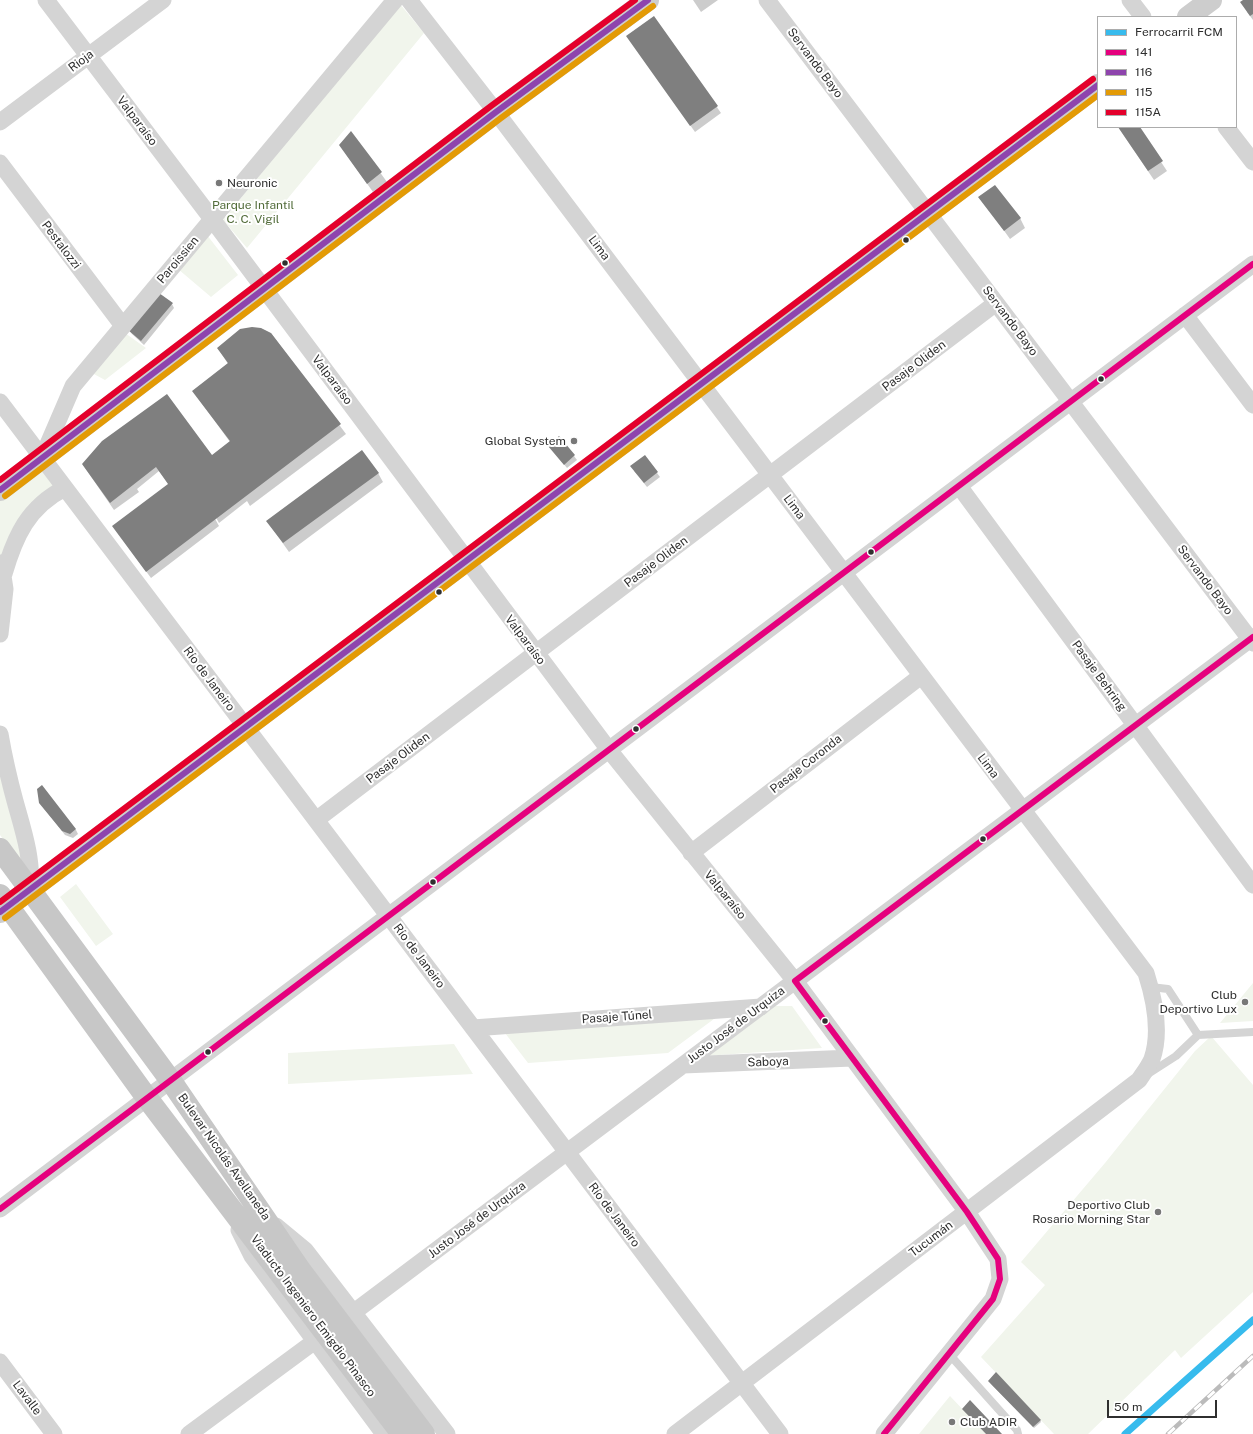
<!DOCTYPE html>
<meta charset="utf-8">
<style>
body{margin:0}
#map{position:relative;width:1253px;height:1434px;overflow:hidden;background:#fff;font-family:"Public Sans",sans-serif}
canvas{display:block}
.legend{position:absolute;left:1097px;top:16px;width:140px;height:112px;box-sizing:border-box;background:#fff;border:1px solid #acacac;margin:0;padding:5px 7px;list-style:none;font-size:12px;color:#2f2f2f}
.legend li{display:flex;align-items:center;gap:8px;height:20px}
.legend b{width:20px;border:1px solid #acacac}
.scale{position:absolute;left:1107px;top:1400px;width:110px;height:18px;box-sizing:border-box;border:2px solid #2f2f2f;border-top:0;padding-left:5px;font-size:12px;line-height:14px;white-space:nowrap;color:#2f2f2f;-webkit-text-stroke:3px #fff;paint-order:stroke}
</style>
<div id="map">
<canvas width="1253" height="1434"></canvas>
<ul class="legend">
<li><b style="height:5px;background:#37bbed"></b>Ferrocarril FCM</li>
<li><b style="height:5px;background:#e5007d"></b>141</li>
<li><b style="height:5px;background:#8e44ad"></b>116</li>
<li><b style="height:5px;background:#e39a05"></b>115</li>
<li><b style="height:5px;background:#e4002b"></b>115A</li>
</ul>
<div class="scale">50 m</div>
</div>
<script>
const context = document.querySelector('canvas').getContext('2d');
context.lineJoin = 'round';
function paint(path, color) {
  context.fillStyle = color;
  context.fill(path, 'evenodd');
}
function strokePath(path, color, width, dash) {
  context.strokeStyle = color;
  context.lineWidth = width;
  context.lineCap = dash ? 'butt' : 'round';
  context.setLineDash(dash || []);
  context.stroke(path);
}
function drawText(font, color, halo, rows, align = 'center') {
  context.font = font + ' "Public Sans",sans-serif';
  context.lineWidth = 4;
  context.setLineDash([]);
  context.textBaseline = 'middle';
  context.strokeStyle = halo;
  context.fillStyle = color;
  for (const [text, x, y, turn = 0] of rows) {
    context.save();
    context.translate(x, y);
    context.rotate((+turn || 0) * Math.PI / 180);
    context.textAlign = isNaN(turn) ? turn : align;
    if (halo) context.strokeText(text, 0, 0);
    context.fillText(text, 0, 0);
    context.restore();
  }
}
paint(new Path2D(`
 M400,4l24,29 -177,215 -24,-28z
 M207,235l31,40 -27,22 -33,-28z
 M125,333l21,15 -41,32 -13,-7z
 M40,467l18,20 -58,71v-60z
 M0,766l25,102 -25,-33z
 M76,884l37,50 -17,12 -36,-49z
 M1253,983v38l-33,2z
 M775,1006h17l30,42 -118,8z
 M718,1016l-50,37 -140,10 -23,-30z
 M1211,1036l42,49v207l-72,66 -6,-8 -87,84h-34l-73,-77 64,-72 -24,-23 84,-99 90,-112z
 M454,1044l19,30 -185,10v-31z
 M950,1396l36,38h-67z`), '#f1f5ec');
paint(new Path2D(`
 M693,0h25l-17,12z
 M1245,0h8v20l-6,-8z
 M654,17l67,96 -26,19 -63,-89z
 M1118,127h20l29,44 -13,9z
 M351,132l36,50 -14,10 -27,-38z
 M980,197l40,21 5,10 -15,11z
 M172,304l2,4 -30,37 -12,-11 -3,-4z
 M271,333l75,101 -96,72 -3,-5 -28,22 -5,-9 -1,1 6,11 -68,52 -20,-27 38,-67 -10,-13 -22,18 2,3 -25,18 -31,-45 129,-9 18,-14 -37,-51 35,-27 -10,-16z
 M549,446l25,10 3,4 -10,8z
 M634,471l23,2 3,4 -13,10z
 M378,473l5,9 -94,70 -22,-31z
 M42,787l34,43 2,4 -5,4 -8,-3 -22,-28z
 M990,1383l50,37 1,2 -7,6z`), '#0003');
paint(new Path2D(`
 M1243,0h10v14l-3,2 -10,-14z
 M654,16l64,90 -28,20 -64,-90z
 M1118,127h22l23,34 -15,10z
 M351,131l31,41 -15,12 -28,-39z
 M995,185l26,33 -17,13 -26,-34z
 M159,293l14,10 -32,38 -13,-11z
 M252,327l9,1 10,5 70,91 -195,148 -34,-46 56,-42 -12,-17 -46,36 -28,-39 20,-23 65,-47 45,61 18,-14 -38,-50 36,-28 -11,-15 23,-19z
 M559,436l16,19 -11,10 -16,-19z
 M362,450l17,23 -96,70 -17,-22z
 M645,455l13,17 -14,11 -14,-17z
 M42,785l34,44 -6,5 -8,-3 -23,-28 -2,-14z
 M996,1372l45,48 -8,7 -45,-46z
 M970,1400l32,34h-16l-24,-25z`), '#7f7f7f');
strokePath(new Path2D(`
 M1151,987l17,2 30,46
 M1148,1074l28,-18 22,-21 55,-3
 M949,1354l68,76 1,4`), '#d4d4d4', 8);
strokePath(new Path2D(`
 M46,0l166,219 397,531 186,231 172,231 31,47 2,20 -7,20 -109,135
 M409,0l87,112 650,861c8,25 15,60 6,86 -3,7 -9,15 -13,21l-464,354
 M767,0l486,643
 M1130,0l13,17
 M0,122l163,-122
 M1226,127l27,35
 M0,163l123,163
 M1185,315l68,90
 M0,402l780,1032
 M42,458l31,-72 322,-386
 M959,486l294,399
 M4,574c11,-38 24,-67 61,-86
 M0,634l5,-45 -4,-26
 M0,734c4,23 9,45 15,67 8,29 18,58 15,88
 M316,820l680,-517
 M691,853l230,-177
 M473,1028l288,-21
 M683,1065l169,-7
 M0,1209l1253,-945
 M276,1226l29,24 142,184
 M239,1230l13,26 132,178
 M354,1312l899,-675
 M0,1362l54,72
 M189,1434l126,-93`), '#d4d4d4', 17);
strokePath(new Path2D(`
 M1188,17l23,-17
 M0,490l496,-378 152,-112
 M0,912l1098,-827`), '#cdcdcd', 22);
strokePath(new Path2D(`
 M0,849l171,232 129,189 124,164
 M0,895l147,203 255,336`), '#c7c7c7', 22);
const rail = new Path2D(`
 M1168,1434l85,-78`);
strokePath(rail, '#bbb', 4.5);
strokePath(rail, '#fff', 3, [9]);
strokePath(new Path2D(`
 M0,1209l1253,-945
 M884,1434l109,-135 7,-20 -2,-20 -31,-47 -172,-231 458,-344`), '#e5007d', 6);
strokePath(new Path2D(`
 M0,490l496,-378 152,-112
 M0,912l1098,-827`), '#8e44ad', 6);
strokePath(new Path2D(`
 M5,496l496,-378 152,-112
 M5,918l1093,-823`), '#e39a05', 6);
strokePath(new Path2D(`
 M0,480l491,-374 144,-106
 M0,902l1093,-823`), '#e4002b', 6);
strokePath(new Path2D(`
 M1125,1434l128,-114`), '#37bbed', 7);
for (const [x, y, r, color] of [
 [219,183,4,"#787878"],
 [906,240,3.5,"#2f2f2f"],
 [285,263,3.5,"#2f2f2f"],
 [1101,379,3.5,"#2f2f2f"],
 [574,441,4,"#787878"],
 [871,552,3.5,"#2f2f2f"],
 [439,592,3.5,"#2f2f2f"],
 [636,729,3.5,"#2f2f2f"],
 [983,839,3.5,"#2f2f2f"],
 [433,882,3.5,"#2f2f2f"],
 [1245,1002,4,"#787878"],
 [825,1021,3.5,"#2f2f2f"],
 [208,1052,3.5,"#2f2f2f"],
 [1158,1212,4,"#787878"],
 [952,1422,4,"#787878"]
]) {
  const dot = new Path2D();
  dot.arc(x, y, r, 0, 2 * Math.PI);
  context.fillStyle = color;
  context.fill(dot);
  strokePath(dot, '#fff', 1.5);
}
drawText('12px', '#2f2f2f', '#fff', [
 ["Rioja",81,61,-37],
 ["Servando Bayo",815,63,53],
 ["Valparaíso",137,121,53],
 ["Pestalozzi",61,245,53],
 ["Lima",599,248,53],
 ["Paroissien",178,260,-50],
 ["Servando Bayo",1010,321,53],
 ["Pasaje Oliden",914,366,-37],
 ["Valparaíso",332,380,53],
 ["Lima",794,507,53],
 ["Pasaje Oliden",656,562,-37],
 ["Servando Bayo",1205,580,53],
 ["Valparaíso",525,640,53],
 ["Pasaje Behring",1099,676,54],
 ["Río de Janeiro",209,679,53],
 ["Pasaje Oliden",398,758,-37],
 ["Pasaje Coronda",806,764,-38],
 ["Lima",988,766,53],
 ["Valparaíso",725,895,51],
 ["Río de Janeiro",419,956,53],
 ["Pasaje Túnel",617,1017,-4],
 ["Justo José de Urquiza",736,1025,-37],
 ["Saboya",768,1062,-2],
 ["Bulevar Nicolás Avellaneda",224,1157,55],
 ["Río de Janeiro",614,1215,53],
 ["Justo José de Urquiza",477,1220,-37],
 ["Tucumán",931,1239,-37],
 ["Viaducto Ingeniero Emigdio Pinasco",313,1316,53],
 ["Lavalle",27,1398,53]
]);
drawText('12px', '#2f2f2f', '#fff', [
 ["Neuronic",227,183,"left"],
 ["Global System",566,441],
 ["Club",1237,995],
 ["Deportivo Lux",1237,1009],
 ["Deportivo Club",1150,1205],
 ["Rosario Morning Star",1150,1219],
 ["Club ADIR",960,1422,"left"]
], 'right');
drawText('12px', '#526c3a', '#fff', [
 ["Parque Infantil",253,205],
 ["C. C. Vigil",253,219]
]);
</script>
